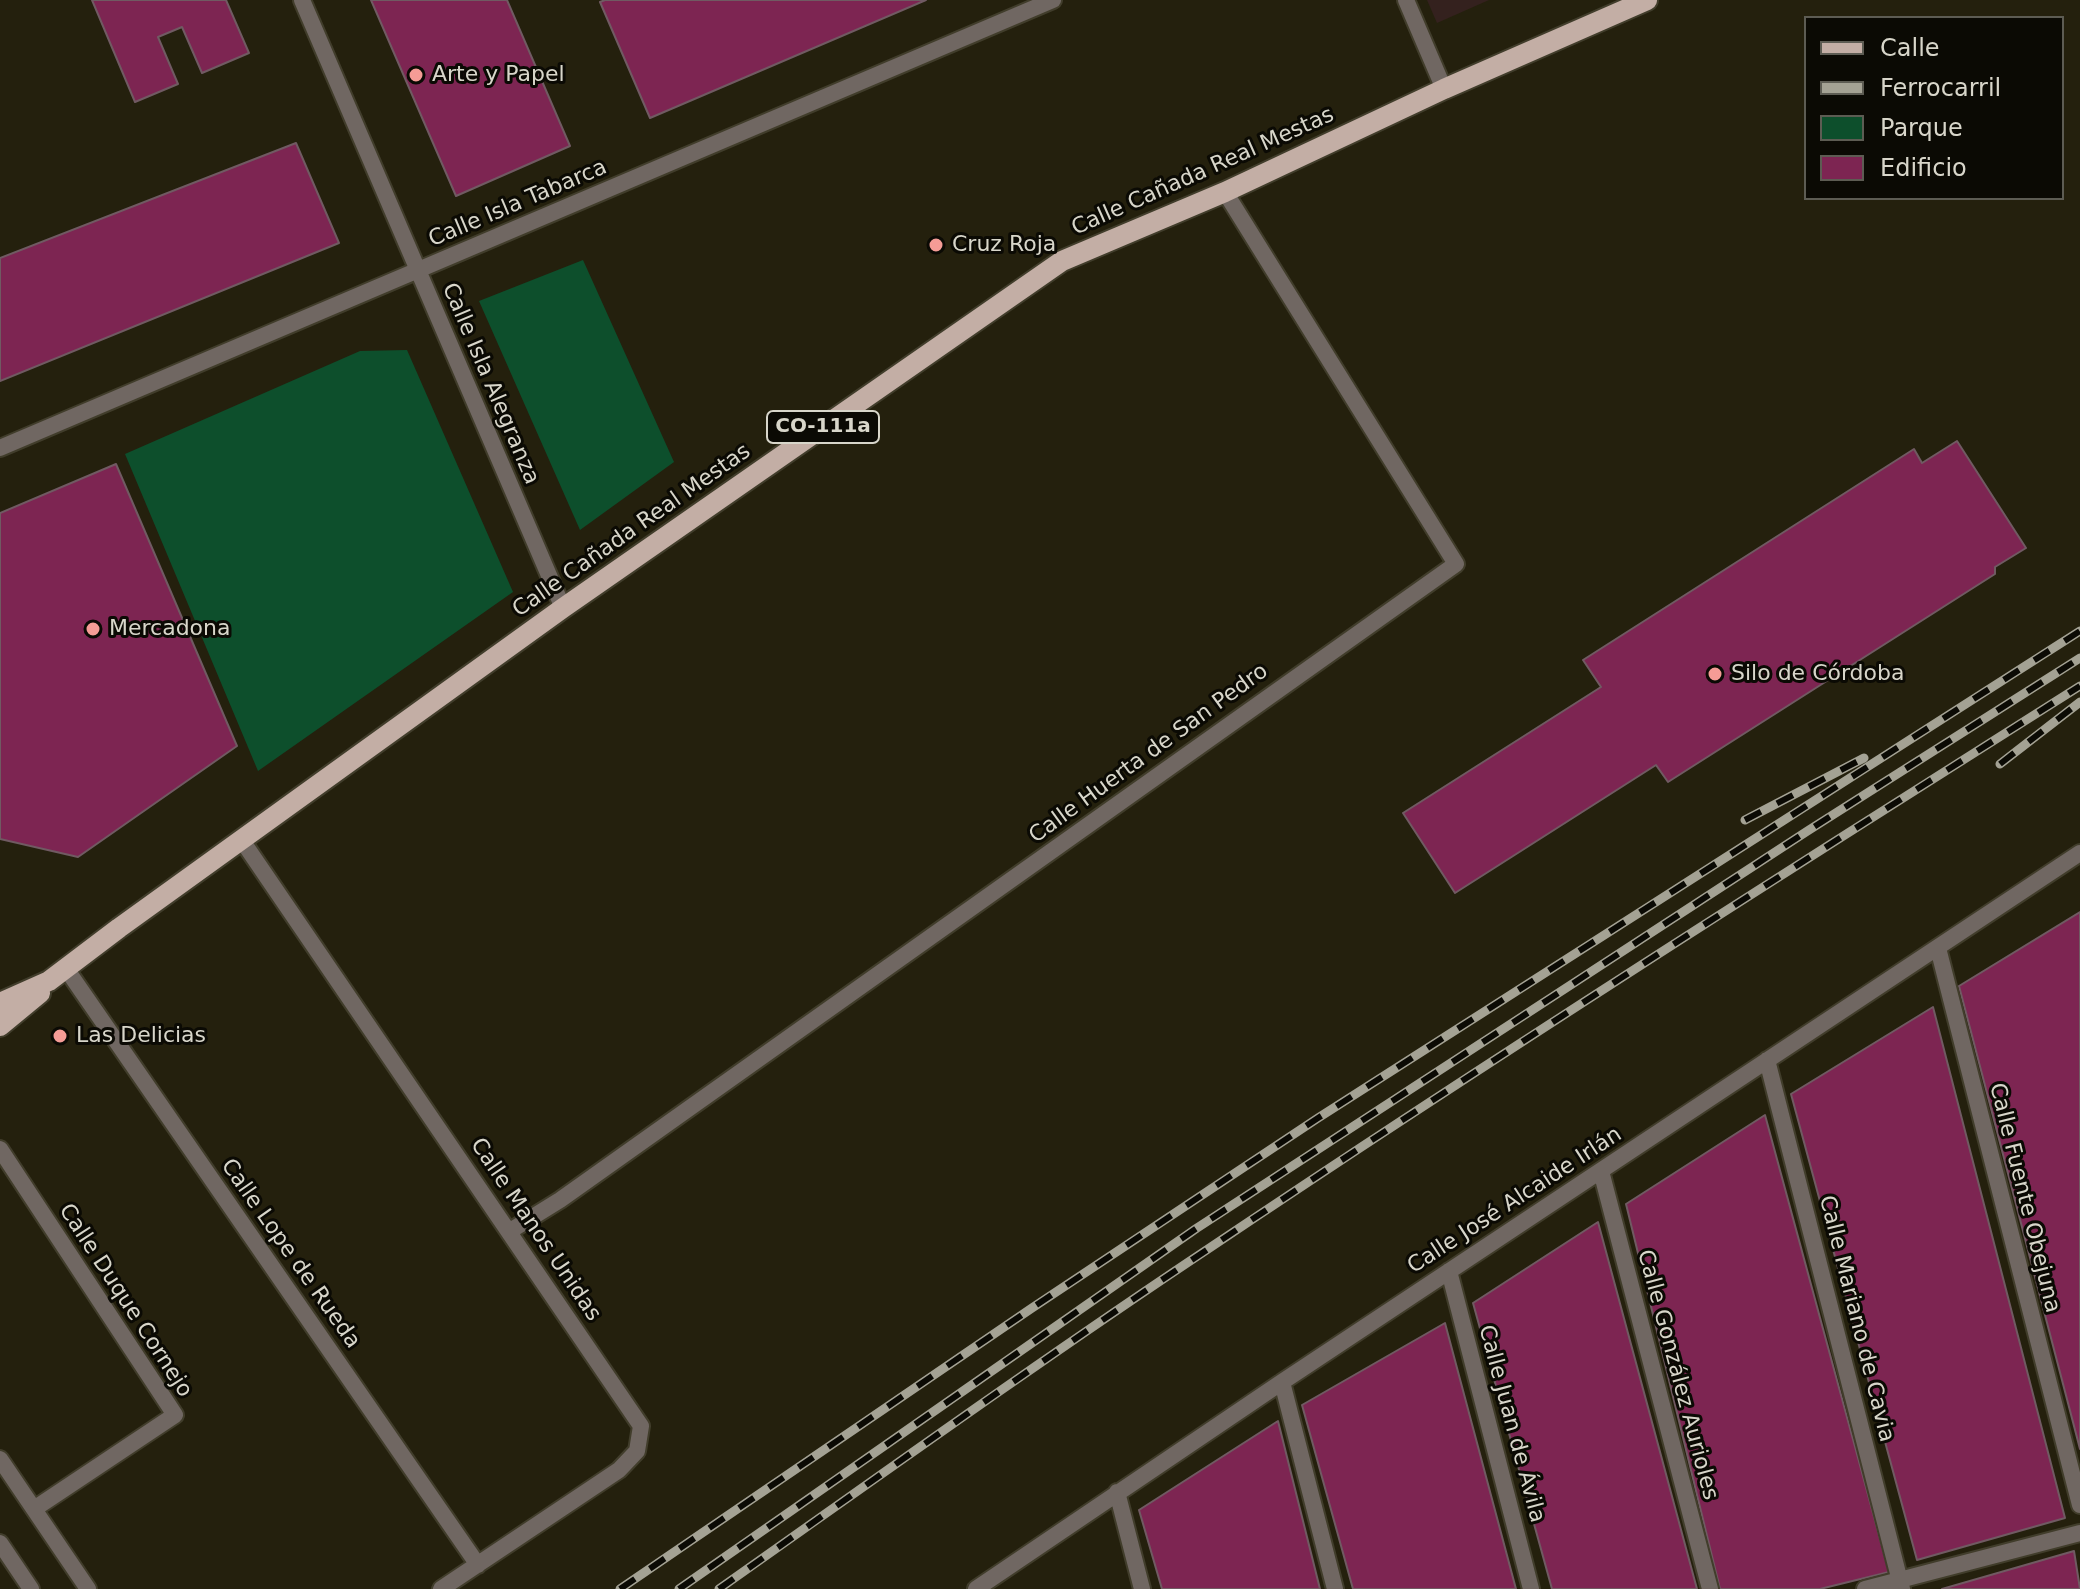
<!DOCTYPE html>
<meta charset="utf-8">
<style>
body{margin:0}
#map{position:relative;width:2080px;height:1589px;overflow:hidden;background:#24200d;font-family:"DejaVu Sans",sans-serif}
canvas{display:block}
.legend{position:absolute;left:1804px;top:16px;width:260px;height:184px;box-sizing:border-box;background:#0b0a04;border:2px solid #5d5c53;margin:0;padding:10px 14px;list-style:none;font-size:24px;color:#d8d6ca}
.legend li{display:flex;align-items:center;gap:16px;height:40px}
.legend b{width:40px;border:2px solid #5d5c53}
</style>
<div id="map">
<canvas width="2080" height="1589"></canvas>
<ul class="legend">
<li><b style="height:10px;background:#c3aea5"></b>Calle</li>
<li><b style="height:10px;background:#a4a294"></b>Ferrocarril</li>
<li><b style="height:22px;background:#0d4f2c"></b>Parque</li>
<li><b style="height:22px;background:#7d2552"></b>Edificio</li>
</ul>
</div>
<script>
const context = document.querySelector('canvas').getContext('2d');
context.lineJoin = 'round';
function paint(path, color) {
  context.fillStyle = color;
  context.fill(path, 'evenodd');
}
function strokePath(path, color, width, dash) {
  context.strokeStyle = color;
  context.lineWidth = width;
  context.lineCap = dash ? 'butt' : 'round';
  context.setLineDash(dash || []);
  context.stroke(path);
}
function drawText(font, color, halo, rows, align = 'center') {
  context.font = font + ' "DejaVu Sans",sans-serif';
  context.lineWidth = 6;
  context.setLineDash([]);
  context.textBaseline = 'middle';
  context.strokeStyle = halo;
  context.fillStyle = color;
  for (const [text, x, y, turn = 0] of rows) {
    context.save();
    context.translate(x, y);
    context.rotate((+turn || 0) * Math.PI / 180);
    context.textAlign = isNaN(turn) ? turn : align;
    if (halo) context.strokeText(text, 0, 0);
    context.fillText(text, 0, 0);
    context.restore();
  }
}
paint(new Path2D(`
 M1427,0h62l-52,23z`), '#34211e');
paint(new Path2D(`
 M583,260l91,202 -94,68 -101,-229z
 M407,350l106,242 -255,179 -133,-317 235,-103z`), '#0d4f2c');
const building = new Path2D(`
 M92,0h134l23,53 -47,20 -20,-46 -24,10 20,47 -43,18z
 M371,0h136l63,146 -114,50z
 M605,0h321l-276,118 -50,-116z
 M296,143l43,100 -339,138v-123z
 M1957,441l69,107 -31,19v7l-327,208 -12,-17 -201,128 -52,-80 198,-126 -18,-27 331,-211 8,14z
 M116,464l121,282 -159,111 -78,-18v-326z
 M2080,912v537l-121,-463z
 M1933,1007l132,511 -148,42 -126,-466z
 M1765,1115l124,457 -69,17h-100l-94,-385z
 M1598,1222l99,367h-145l-79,-286z
 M1445,1323l71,266h-163l-51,-184z
 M1278,1421l42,168h-158l-23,-79z
 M2074,1551l6,38h-138z`);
paint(building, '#7d2552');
strokePath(building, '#705a62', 2);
const minor = new Path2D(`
 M302,0l261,608
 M1406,0l38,89
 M0,448l1053,-448
 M241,839l400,587 -4,25 -18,19 -178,119
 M1938,948l142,557
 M65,967l413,598
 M1767,1060l135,529
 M0,1149l175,266 -141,94
 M1601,1171l109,418
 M510,1231l50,-31 896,-636 -231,-372
 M1449,1271l82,318
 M1282,1382l53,207
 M0,1459l88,130
 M1117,1492l25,97
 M0,1543l31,46
 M976,1589l306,-207 798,-529
 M1865,1589l215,-56`);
const primary = new Path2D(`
 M0,1003l49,-22 70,-53 444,-320 499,-347 163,-69 219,-103 203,-89
 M0,1026l40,-33`);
strokePath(minor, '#413d2b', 20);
strokePath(primary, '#413d2b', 24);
strokePath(minor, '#706762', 16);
strokePath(primary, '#c3aea5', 20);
const rail = new Path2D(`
 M2000,764l80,-62
 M1745,820l119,-62
 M620,1589l412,-281 286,-190 762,-487
 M679,1589l518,-361 612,-398 271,-172
 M719,1589c163,-115 325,-231 492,-342 286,-192 578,-377 869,-561`);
strokePath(rail, '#a4a294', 9);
strokePath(rail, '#0b0a04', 6, [18]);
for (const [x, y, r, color] of [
 [416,75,8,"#f59c96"],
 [936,245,8,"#f59c96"],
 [93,629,8,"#f59c96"],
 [1715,674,8,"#f59c96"],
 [60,1036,8,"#f59c96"]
]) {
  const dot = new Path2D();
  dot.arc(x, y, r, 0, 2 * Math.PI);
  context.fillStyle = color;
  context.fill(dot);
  strokePath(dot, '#0b0a04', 3);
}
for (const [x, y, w] of [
 [823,427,112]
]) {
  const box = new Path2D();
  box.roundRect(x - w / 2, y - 16, w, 32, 6);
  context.fillStyle = '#0b0a04';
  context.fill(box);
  strokePath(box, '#d8d6ca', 2);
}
drawText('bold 20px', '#d8d6ca', null, [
 ["CO-111a",823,427]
]);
drawText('22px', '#d8d6ca', '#0b0a04', [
 ["Arte y Papel",432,75],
 ["Cruz Roja",952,245],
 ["Mercadona",109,629],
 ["Silo de Córdoba",1731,674],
 ["Las Delicias",76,1036]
], 'left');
drawText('22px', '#d8d6ca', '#0b0a04', [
 ["Calle Cañada Real Mestas",1203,172,-24],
 ["Calle Isla Tabarca",518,204,-23],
 ["Calle Isla Alegranza",490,384,67],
 ["Calle Cañada Real Mestas",632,531,-35],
 ["Calle Huerta de San Pedro",1149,754,-36],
 ["Calle Fuente Obejuna",2024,1198,76],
 ["Calle José Alcaide Irlán",1515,1201,-33],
 ["Calle Manos Unidas",535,1230,56],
 ["Calle Lope de Rueda",290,1254,55],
 ["Calle Duque Cornejo",125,1301,57],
 ["Calle Mariano de Cavia",1856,1319,76],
 ["Calle González Aurioles",1677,1375,75],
 ["Calle Juan de Ávila",1511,1424,75]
]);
</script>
